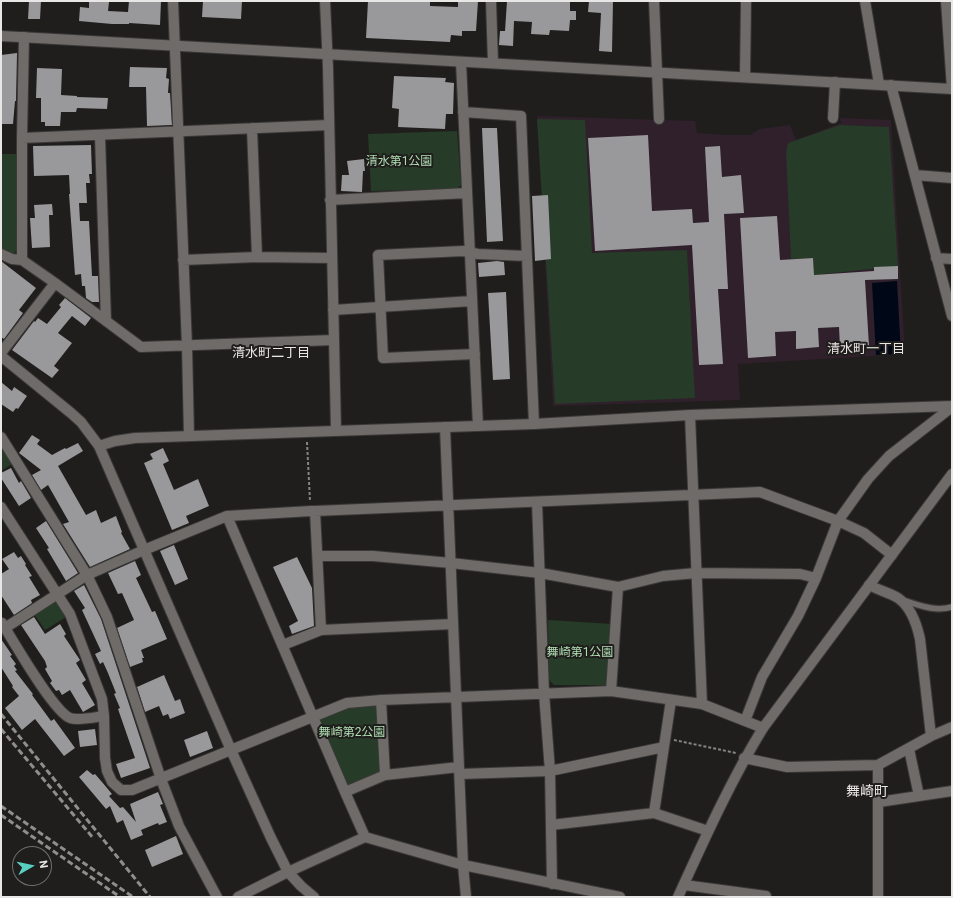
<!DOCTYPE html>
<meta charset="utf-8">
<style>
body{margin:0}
#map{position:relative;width:953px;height:898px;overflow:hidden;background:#201e1c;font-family:Roboto,sans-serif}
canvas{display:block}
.frame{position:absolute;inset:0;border:2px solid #e9e7e6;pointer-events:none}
.north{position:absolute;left:12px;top:846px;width:40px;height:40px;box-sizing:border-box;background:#201e1c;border:1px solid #706e6d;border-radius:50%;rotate:81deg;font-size:11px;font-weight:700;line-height:16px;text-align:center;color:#e9e7e6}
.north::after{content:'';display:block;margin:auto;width:14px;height:18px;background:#57cec1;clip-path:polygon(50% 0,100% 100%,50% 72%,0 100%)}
</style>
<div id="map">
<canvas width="953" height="898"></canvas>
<div class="frame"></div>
<div class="north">N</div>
</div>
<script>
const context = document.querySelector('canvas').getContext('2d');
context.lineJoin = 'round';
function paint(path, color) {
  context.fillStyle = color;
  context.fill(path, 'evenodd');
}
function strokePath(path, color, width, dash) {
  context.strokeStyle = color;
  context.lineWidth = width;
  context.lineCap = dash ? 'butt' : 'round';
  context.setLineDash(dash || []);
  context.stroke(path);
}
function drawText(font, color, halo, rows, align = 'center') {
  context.font = font + ' Roboto,"Noto Sans JP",sans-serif';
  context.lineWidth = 4;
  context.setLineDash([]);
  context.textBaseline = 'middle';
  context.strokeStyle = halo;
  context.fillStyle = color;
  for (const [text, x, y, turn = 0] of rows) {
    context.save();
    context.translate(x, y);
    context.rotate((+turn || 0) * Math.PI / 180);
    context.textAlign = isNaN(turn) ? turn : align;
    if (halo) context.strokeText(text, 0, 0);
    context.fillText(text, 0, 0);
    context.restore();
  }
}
paint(new Path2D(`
 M537,116l158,5 2,12 29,2h24l10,-6 30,-4 6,15 45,-17 -1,-5 51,2 14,234 -167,10 2,36 -187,6z`), '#2f202b');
paint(new Path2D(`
 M537,119l48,1 7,133 95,-3 8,148 -140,6z
 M840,125l49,2 9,139 -84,9 -1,-17 -22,1 -5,-106 2,-10z
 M457,131l4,54 -5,4 -85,2 -3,-57z
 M1,154h15v97l-2,3 -13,-5z
 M1,446l11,18 -11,7z
 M56,600l10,17 -21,13 -11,-16z
 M548,620l64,4 -3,58 -3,3h-52l-5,-5z
 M375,706l2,3 4,62 -3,3 -29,12 -5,-3 -26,-60 2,-4 27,-12z`), '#263b28');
paint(new Path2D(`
 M897,281l4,73 -25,1 -4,-72z`), '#000818');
paint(new Path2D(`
 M29,1h12l-1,18h-12z
 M89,1l20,1 -1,9 20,1 1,-11h32l-1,24 -31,-2v1h-17l-33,-3 1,-14 9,1z
 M203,1h39l-1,18 -39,-2z
 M368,1h62v5l28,1v-6h20l-2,30h-14v5l-11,-1 -1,7 -84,-4z
 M507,1h63v10h6v9h-6l-1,11 -19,-1 -1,5 -18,-1 1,-12 -18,-1 -1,25 -14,-1 1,-14h5z
 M589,1h24l-1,51 -13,-1 2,-38 -13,-1z
 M17,53l-1,48h-1l-2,23h-12v-69z
 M130,67l37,1 -1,10 3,1 -1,14h2l2,32 -25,1 -1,-39h-17z
 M37,68l25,1 -1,26 16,1v1l31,1 -1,11 -30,-1 -1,4h-15l-1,14h-15v-4h-4v-24h-5z
 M394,76l52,2 -1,4 9,1 -1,31h-7l-1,15 -47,-2 1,-18 -7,-1z
 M482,128h15l6,113 -16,1z
 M648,135l4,76 40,-2 1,14 16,-1 -4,-75 15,-1 2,31 19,-2 3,38 -20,1 4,75h-10l5,75 -24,1 -7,-120 -97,6 -7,-113z
 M91,145l1,29h-3l1,9h-4l1,20h-8l1,18h9l3,55h6l1,26h-7l-6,-4 -1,-12h-3l-1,-12 -6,1 -6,-81h1l-1,-19 -35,1 -1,-30z
 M364,159l1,12h-2l-1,21 -21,-1 1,-16h7l-2,-14z
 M548,195l3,64 -16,2 -3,-65z
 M52,204l1,11h-4l1,32 -18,1 -2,-30h5l-1,-13z
 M777,216l3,44 33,-2 1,17 60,-4v-4l24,-1v13l-33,1 4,66 -29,1 -1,-20 -21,1 1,19 -23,2v-18l-21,1 1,24 -28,2 -8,-140z
 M1,261l35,27 -17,22 4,3 -19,26 -3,-2z
 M497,261l7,1 1,13 -26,2 -1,-14z
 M506,292l4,87 -17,1 -5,-87z
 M65,298l26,20 -6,8 -13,-10 -14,17 14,10 -18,23 5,4 -7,8 -40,-28 22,-29 1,1 3,-4 9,6 14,-17 -2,-2z
 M1,382l11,9 2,-4 13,9 -9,13 -2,-1 -3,4 -12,-8z
 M32,435l8,5 -3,4 15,11 13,-7 1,1 12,-6 5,8 -25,15 28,49 10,-5 5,13 15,-7 6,16 -1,1 9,16 -40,18 -27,-43 6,-2 -21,-37 -7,5 -9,-15 9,-5 -22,-17z
 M163,448l6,13 -6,3 11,26 24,-11 11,27 -23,10 3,7 -17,7 -28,-67 9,-4 -3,-5z
 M11,468l8,15 2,-2 10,17 -12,8 -18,-28v-5z
 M46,521l32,52 -12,8 -19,-32 2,-1 -13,-20z
 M174,545l14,34 -13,6 -15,-34z
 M14,552l4,6 3,-2 5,8 -1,1 7,11 -3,1 11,18 -9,5 1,3 -18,12 -13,-20v-21l8,-5 -7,-10z
 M297,557l15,31 2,38 -22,8 -3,-8 9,-5 -25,-54z
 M135,561l6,14 -5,3 16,34 3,-1 12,28 -26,11 3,8h-2l1,4 -13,5 -13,-39 17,-8 -12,-27 -4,1 -10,-21z
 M84,585l17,34 49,149 -29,10 -5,-14 19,-6 -17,-49 2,-1 -6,-14 2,-1 -8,-20 -5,-11 -3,2 -5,-10 6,-3 -19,-41 3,-2 -11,-17z
 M34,617l11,17 15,-10 6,10 -2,2 16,24 -4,3 10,17 -4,3 13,22 -12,7 -13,-22 -8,5 -3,-5 -3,1 -6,-8 2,-2 -7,-12 2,-2 -2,-6 -24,-36z
 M1,639l11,16 -2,1 6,8 -2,2 3,4 -2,1 18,23 -1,1 19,26 3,-2 21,29 -11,8 -29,-37 -13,11 -17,-22 14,-12 -7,-9 1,-1 -12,-19z
 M164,675l11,26 5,-2 5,14 -15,6 -2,-5 -5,2 -4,-10 -14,6 -8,-25z
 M95,729l2,16 -17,2 -2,-16z
 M207,731l6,17 -23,9 -6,-17z
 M87,770l6,5 2,-1 7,8 10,12 -3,2 11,12 3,-1 13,15 -6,-18 28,-12 5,12 -3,1 7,17 -8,3 -1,-2 -17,7 2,5 -12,5 -8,-20 -6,3 -7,-17 -4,3 -27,-32z
 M176,836l7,18 -31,13 -7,-17z`), '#99989b');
const service = new Path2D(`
 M902,600c17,5 32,12 50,7`);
const minor = new Path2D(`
 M173,1l14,345 2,90
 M325,1l3,67 8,362
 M491,1l2,62
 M654,1l5,118
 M865,1l14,83
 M946,1l6,88
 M461,62l17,364
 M745,77l1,-76
 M891,85l61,231
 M463,112l58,4 13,308
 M833,118l2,-36
 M252,128l5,129
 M100,136l6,185
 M22,138l307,-13
 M915,175l37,3
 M330,200l137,-7
 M1,254l11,5 10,1 33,23 86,64 193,-7
 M936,258l16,1
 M22,260v-122l2,-101
 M183,260l74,-3 75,1
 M333,310l139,-9
 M1,353l54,-70
 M475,354l-92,4 -5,-103 85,-4 15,3 49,2
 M690,415l12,289
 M445,427l18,438 3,32
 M1,437l86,138 20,42 54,162 18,47 38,71
 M537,502l7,191 6,78 2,113
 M1,507l69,107 32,85 2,17 1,42 2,13 5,11 9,8h11l215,-87 34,-3 230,-9 91,13 61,24
 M315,511l6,119
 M227,516l118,276 20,45
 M318,556h55l78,7 89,10 78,14 45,-11 33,-3 104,1 16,4
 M869,585c9,5 21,8 29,13 13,9 19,27 22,41l11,97
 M2,623c12,19 51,88 68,95 8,3 26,-1 34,-2
 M5,628l82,-53 57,-25 83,-34 84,-5h4l445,-19 78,29 26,12 28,22
 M283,645l38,-15 132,-6
 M611,691l7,-104
 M381,700l4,75
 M745,721l17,-44 36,-61 18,-38 22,-57 30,-42 21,-23 63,-49
 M909,749l10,47
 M744,758l43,9 91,-2 53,-29 21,-9
 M460,774l90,-3 114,-24
 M345,792l40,-17 74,-8
 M879,802l73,-11
 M654,813l17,-113
 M551,825l103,-12 54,18
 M684,885l82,11
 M238,897l50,-25 77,-35 98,28 157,32
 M878,897v-132`);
const tertiary = new Path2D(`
 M1,36l951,53
 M1,356l70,57 10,9 18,24 132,304 40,88 17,34 13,14 13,11
 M99,446l16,-5 20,-3 399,-14 156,-9 262,-9
 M678,897c26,-57 52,-115 85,-169l189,-254`);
strokePath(service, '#3b3938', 8);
strokePath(minor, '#3b3938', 12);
strokePath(tertiary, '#3b3938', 12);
strokePath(new Path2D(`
 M307,442l3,59
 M674,740l62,13`), '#878584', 2, [3, 2]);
strokePath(service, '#6e6b69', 5.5);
strokePath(minor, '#6e6b69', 10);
strokePath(tertiary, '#6e6b69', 10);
strokePath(new Path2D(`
 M1,714l149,183
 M1,729l93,110
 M1,806l132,91
 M1,815l119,82`), '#908e8c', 3, [6, 3]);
drawText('12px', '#afdeb3', '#201e1c', [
 ["清水第1公園",399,162],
 ["舞崎第1公園",580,653],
 ["舞崎第2公園",352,733]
]);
drawText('13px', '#e9e7e6', '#201e1c', [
 ["清水町一丁目",866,350],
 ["清水町二丁目",271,354]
]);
drawText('14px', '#e9e7e6', '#201e1c', [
 ["舞崎町",867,792]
]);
</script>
